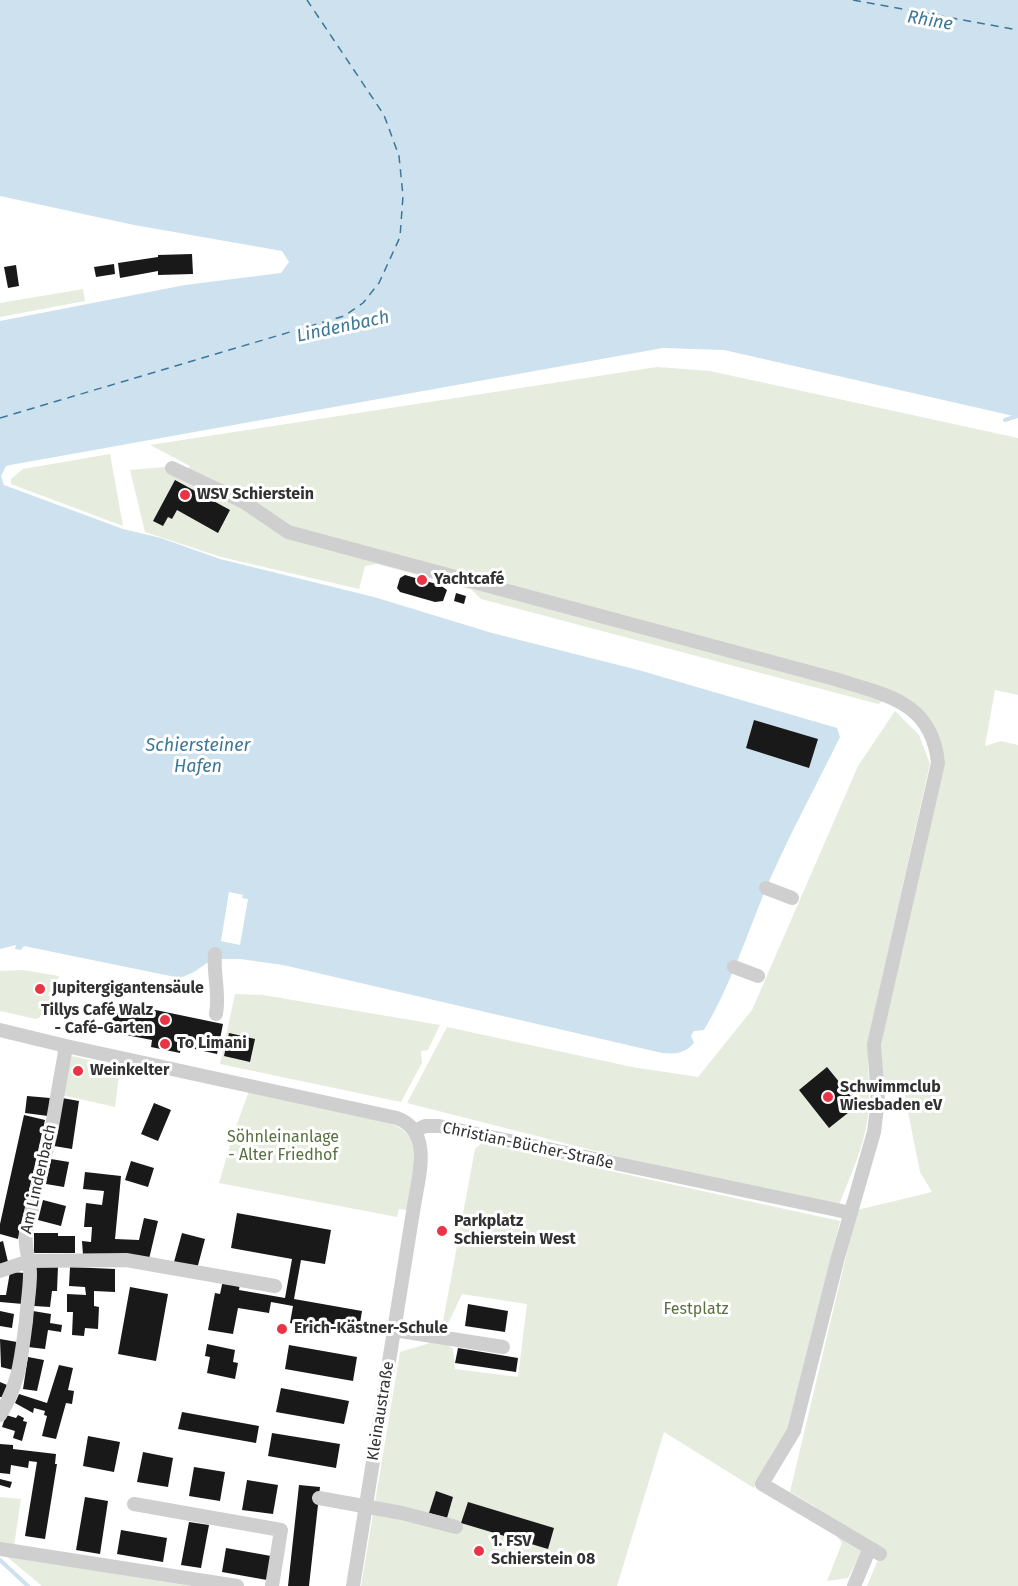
<!DOCTYPE html>
<meta charset="utf-8">
<style>
body{margin:0}
canvas{display:block;background:#fff}
</style>
<canvas width="1018" height="1586"></canvas>
<script>
const context = document.querySelector('canvas').getContext('2d');
context.lineJoin = 'round';
function paint(path, color) {
  context.fillStyle = color;
  context.fill(path, 'evenodd');
}
function strokePath(path, color, width, dash) {
  context.strokeStyle = color;
  context.lineWidth = width;
  context.lineCap = dash ? 'butt' : 'round';
  context.setLineDash(dash || []);
  context.stroke(path);
}
function drawText(font, color, halo, rows, align = 'center') {
  context.font = font + ' "Fira Sans",sans-serif';
  context.lineWidth = 6;
  context.setLineDash([]);
  context.textBaseline = 'middle';
  context.strokeStyle = halo;
  context.fillStyle = color;
  for (const [text, x, y, turn = 0] of rows) {
    context.save();
    context.translate(x, y);
    context.rotate((+turn || 0) * Math.PI / 180);
    context.textAlign = isNaN(turn) ? turn : align;
    if (halo) context.strokeText(text, 0, 0);
    context.fillText(text, 0, 0);
    context.restore();
  }
}
paint(new Path2D(`
 M83,289l2,12 -85,16v-14z
 M657,367l53,4 308,67v257l-23,-5 -10,56 16,-5 17,4v841h-151l16,-38 -16,-6 -19,36 -21,3 15,-38 -28,-37 -24,-14 67,-282 75,-18 -12,-20 -17,-85 -20,4 -2,-52 58,-296 -45,-47 -16,8 -397,-105 -9,-9 -95,-26 -12,2 -6,23 -138,-32 -76,-25 -15,-62 35,-3 18,10 7,-11 -40,-21z
 M110,454l13,72 -112,-42v-5l12,-10z
 M895,711l24,24 11,29 -61,272c-3,27 2,54 -1,80 -4,31 -18,60 -29,89l-216,-47 -216,-55 40,-76 185,40 66,10 54,-67 106,-244z
 M23,970l36,6 -7,20 -12,21 -4,2 -36,-8v-40z
 M235,994l28,1 177,30 -12,25 -7,1 1,12 -21,39 -181,-38z
 M67,1055l53,12 -5,40 -53,-12z
 M249,1091l139,31c7,3 15,7 20,13 12,16 1,56 -1,75l-8,-1 -2,8 -178,-34 14,-48z
 M482,1143l358,78 -51,209 -35,58 -90,-56 -47,154h-256l39,-234 30,-9 11,-11 34,-183zM462,1294l65,10 -9,73 -63,-8 -2,-20 -7,-6 1,-17z
 M0,1497l21,2 -7,47 -14,-3z
 M6,1556l184,30h-148z`), '#e6ecde');
paint(new Path2D(`
 M0,0h1018v417l-294,-67 -61,-2 -647,116 -10,2 -5,10 3,9 119,44 38,9 59,21 154,38 118,36 150,38 195,57 3,9c-25,51 -53,102 -75,154 -19,46 -35,96 -61,139l-10,1 -3,5 3,7c-10,11 -18,11 -32,10l-379,-88 -43,-6h-18l-2,-5 -26,18 -14,6 -156,-32 -3,4 -6,-1 1,-4 -16,4v-628l185,-36 96,-12 8,-11 -7,-11 -148,-26 -134,-29z`), '#cde2ee');
paint(new Path2D(`
 M229,892l14,3 -1,3 6,1 -8,46 -19,-4z`), '#fff');
strokePath(new Path2D(`
 M1005,420l13,-4
 M0,1560l28,26`), '#cde2ee', 4);
strokePath(new Path2D(`
 M853,0l165,30
 M0,418l344,-102 19,-13 16,-20 21,-46 3,-41 -4,-40 -15,-41 -77,-115`), '#3d7798', 1.5, [8, 6]);
paint(new Path2D(`
 M192,254l1,20 -35,1v-4l-38,7 -2,-15 40,-6v-2z
 M114,264l1,10 -19,3 -2,-10z
 M16,265l3,21 -11,2 -4,-21z
 M175,480l55,30 -12,23 -41,-23 -5,9 -4,-2 -5,9 -10,-5z
 M405,575l35,10 7,5 -4,11 -8,1 -35,-10 -3,-4 3,-10z
 M456,593l10,3 -2,8 -10,-3z
 M754,720l64,19 -9,29 -63,-20z
 M146,1008l77,16 -6,30 -36,-8 -1,7 -29,-6 1,-7 -42,-8 4,-20 30,6z
 M229,1033l26,6 -5,23 -26,-6z
 M827,1067l31,38 -29,23 -30,-38z
 M27,1096l23,2 -2,18 -23,-3z
 M62,1098l17,3 -7,48 -18,-3z
 M154,1103l17,7 -13,31 -17,-7z
 M24,1115l21,5 -27,119 -18,-5v-10z
 M51,1159l18,3 -5,25 -18,-3z
 M131,1161l23,7 -6,19 -23,-7z
 M85,1172l36,4 -6,63 24,1 5,-22 14,3 -9,38 -66,-4 -1,-14 9,1 1,-15h-8l2,-24 16,2 2,-14 -21,-2z
 M43,1200l23,6 -5,20 -23,-6z
 M237,1213l94,17 -6,34 -24,-4 -7,39 68,12 -4,24 -68,-12 3,-17 -22,-4 -2,11 -31,-5 -5,26 -25,-4 7,-37 5,1 3,-14 17,3 -1,7 46,8 7,-39 -61,-11z
 M34,1233h24v3h17v17h-41z
 M182,1233l23,6 -8,30 -23,-7z
 M3,1241l5,21 -8,2v-22z
 M36,1265l22,1 -1,25h-5l-2,16 -16,-1z
 M70,1267l45,2v23l-21,-1v15l5,1 -1,22 -13,-1 -1,8 -12,-1 1,-23h-6v-18l19,1 -1,-8 -16,-1z
 M10,1272l15,1 -2,31 -23,-2v-7h6z
 M130,1287l38,7 -12,67 -38,-7z
 M468,1304l40,7 -3,21 -40,-6z
 M0,1311l14,3 -2,14 -12,-2z
 M33,1311l18,3 -1,9 12,2 -1,7 -13,-2 -3,19 -17,-2z
 M0,1339l17,3 -4,28 -12,-3z
 M207,1344l28,6 -2,12 5,1 -3,16 -28,-6 3,-16 -5,-1z
 M289,1345l68,12 -4,24 -68,-12z
 M458,1348l60,10 -2,14 -61,-9z
 M28,1357l16,3 -7,31 -14,-2z
 M59,1365l14,3 -5,22 6,1 -2,13 -6,-1 -10,36 -14,-3 5,-20 -3,-1 1,-4 -11,-3 -1,5 -18,-10 4,-9 28,9z
 M0,1382l7,3 -5,12h-2z
 M281,1388l68,13 -5,23 -68,-12z
 M182,1412l77,14 -3,17 -78,-14z
 M6,1415l10,3 2,-3 6,3 -1,3 4,1 -5,19 -9,-3 2,-7 -13,-4z
 M272,1433l68,11 -4,24 -68,-12z
 M88,1436l32,6 -6,30 -31,-6z
 M0,1444l13,1v4l43,5 -1,10h2l-12,75 -20,-3 12,-74 -8,-1 -1,7 -17,-3 -1,9 -10,-1z
 M143,1452l30,6 -5,29 -31,-5z
 M194,1467l31,5 -5,29 -31,-5z
 M0,1479l12,3 -2,6 -10,-3z
 M247,1480l31,5 -5,29 -31,-4z
 M299,1485l21,2 -11,99h-21z
 M436,1491l17,6 -6,21 -18,-5z
 M85,1497l23,4 -8,53 -24,-4z
 M468,1502l86,26 -6,21 -87,-26z
 M189,1522l20,3 -8,43 -20,-3z
 M121,1530l46,8 -4,24 -46,-8z
 M226,1548l45,8 -4,24 -45,-8z`), '#191919');
strokePath(new Path2D(`
 M172,468l72,34 44,30 547,147c50,16 97,22 103,84l-64,281 4,56 -4,32 -36,125 -44,174 -32,53 108,64
 M766,888l26,10
 M215,954c-2,21 5,39 1,60
 M734,967l24,9
 M0,1030l66,16 331,72c38,14 20,63 16,94l-60,374
 M415,1131l10,-5h14l412,87
 M0,1271l29,-10 97,-1 149,26
 M394,1330l109,17
 M0,1415c20,-33 21,-57 26,-94 1,-16 4,-32 4,-47 0,-15 -6,-27 -4,-42l25,-100 15,-86
 M319,1498l83,15 54,14
 M134,1504l147,26 -9,56
 M0,1549l237,37
 M854,1586l16,-38 10,6`), '#cfcfcf', 14);
for (const [x, y, r, color] of [
 [185,495,6,"#ea3446"],
 [422,580,6,"#ea3446"],
 [40,989,6,"#ea3446"],
 [165,1020,6,"#ea3446"],
 [165,1044,6,"#ea3446"],
 [78,1071,6,"#ea3446"],
 [828,1097,6,"#ea3446"],
 [442,1231,6,"#ea3446"],
 [282,1329,6,"#ea3446"],
 [479,1551,6,"#ea3446"]
]) {
  const dot = new Path2D();
  dot.arc(x, y, r, 0, 2 * Math.PI);
  context.fillStyle = color;
  context.fill(dot);
  strokePath(dot, '#fff', 2);
}
drawText('bold 16px', '#323232', '#fff', [
 ["WSV Schierstein",197,495],
 ["Yachtcafé",434,580],
 ["Jupitergigantensäule",52,989],
 ["Tillys Café Walz",153,1011,"right"],
 ["- Café-Garten",153,1029,"right"],
 ["To Limani",177,1044],
 ["Weinkelter",90,1071],
 ["Schwimmclub",840,1088],
 ["Wiesbaden eV",840,1106],
 ["Parkplatz",454,1222],
 ["Schierstein West",454,1240],
 ["Erich-Kästner-Schule",294,1329],
 ["1. FSV",491,1542],
 ["Schierstein 08",491,1560]
], 'left');
drawText('16px', '#57703d', '#fff', [
 ["Söhnleinanlage",283,1138],
 ["- Alter Friedhof",283,1156],
 ["Festplatz",696,1310]
]);
drawText('16px', '#323232', '#fff', [
 ["Christian-Bücher-Straße",528,1146,12],
 ["Am Lindenbach",39,1179,-77],
 ["Kleinaustraße",381,1411,-81]
]);
drawText('italic 18px', '#3d7798', '#fff', [
 ["Rhine",930,21,10],
 ["Lindenbach",343,327,-12],
 ["Schiersteiner",198,746],
 ["Hafen",198,767]
]);
</script>
